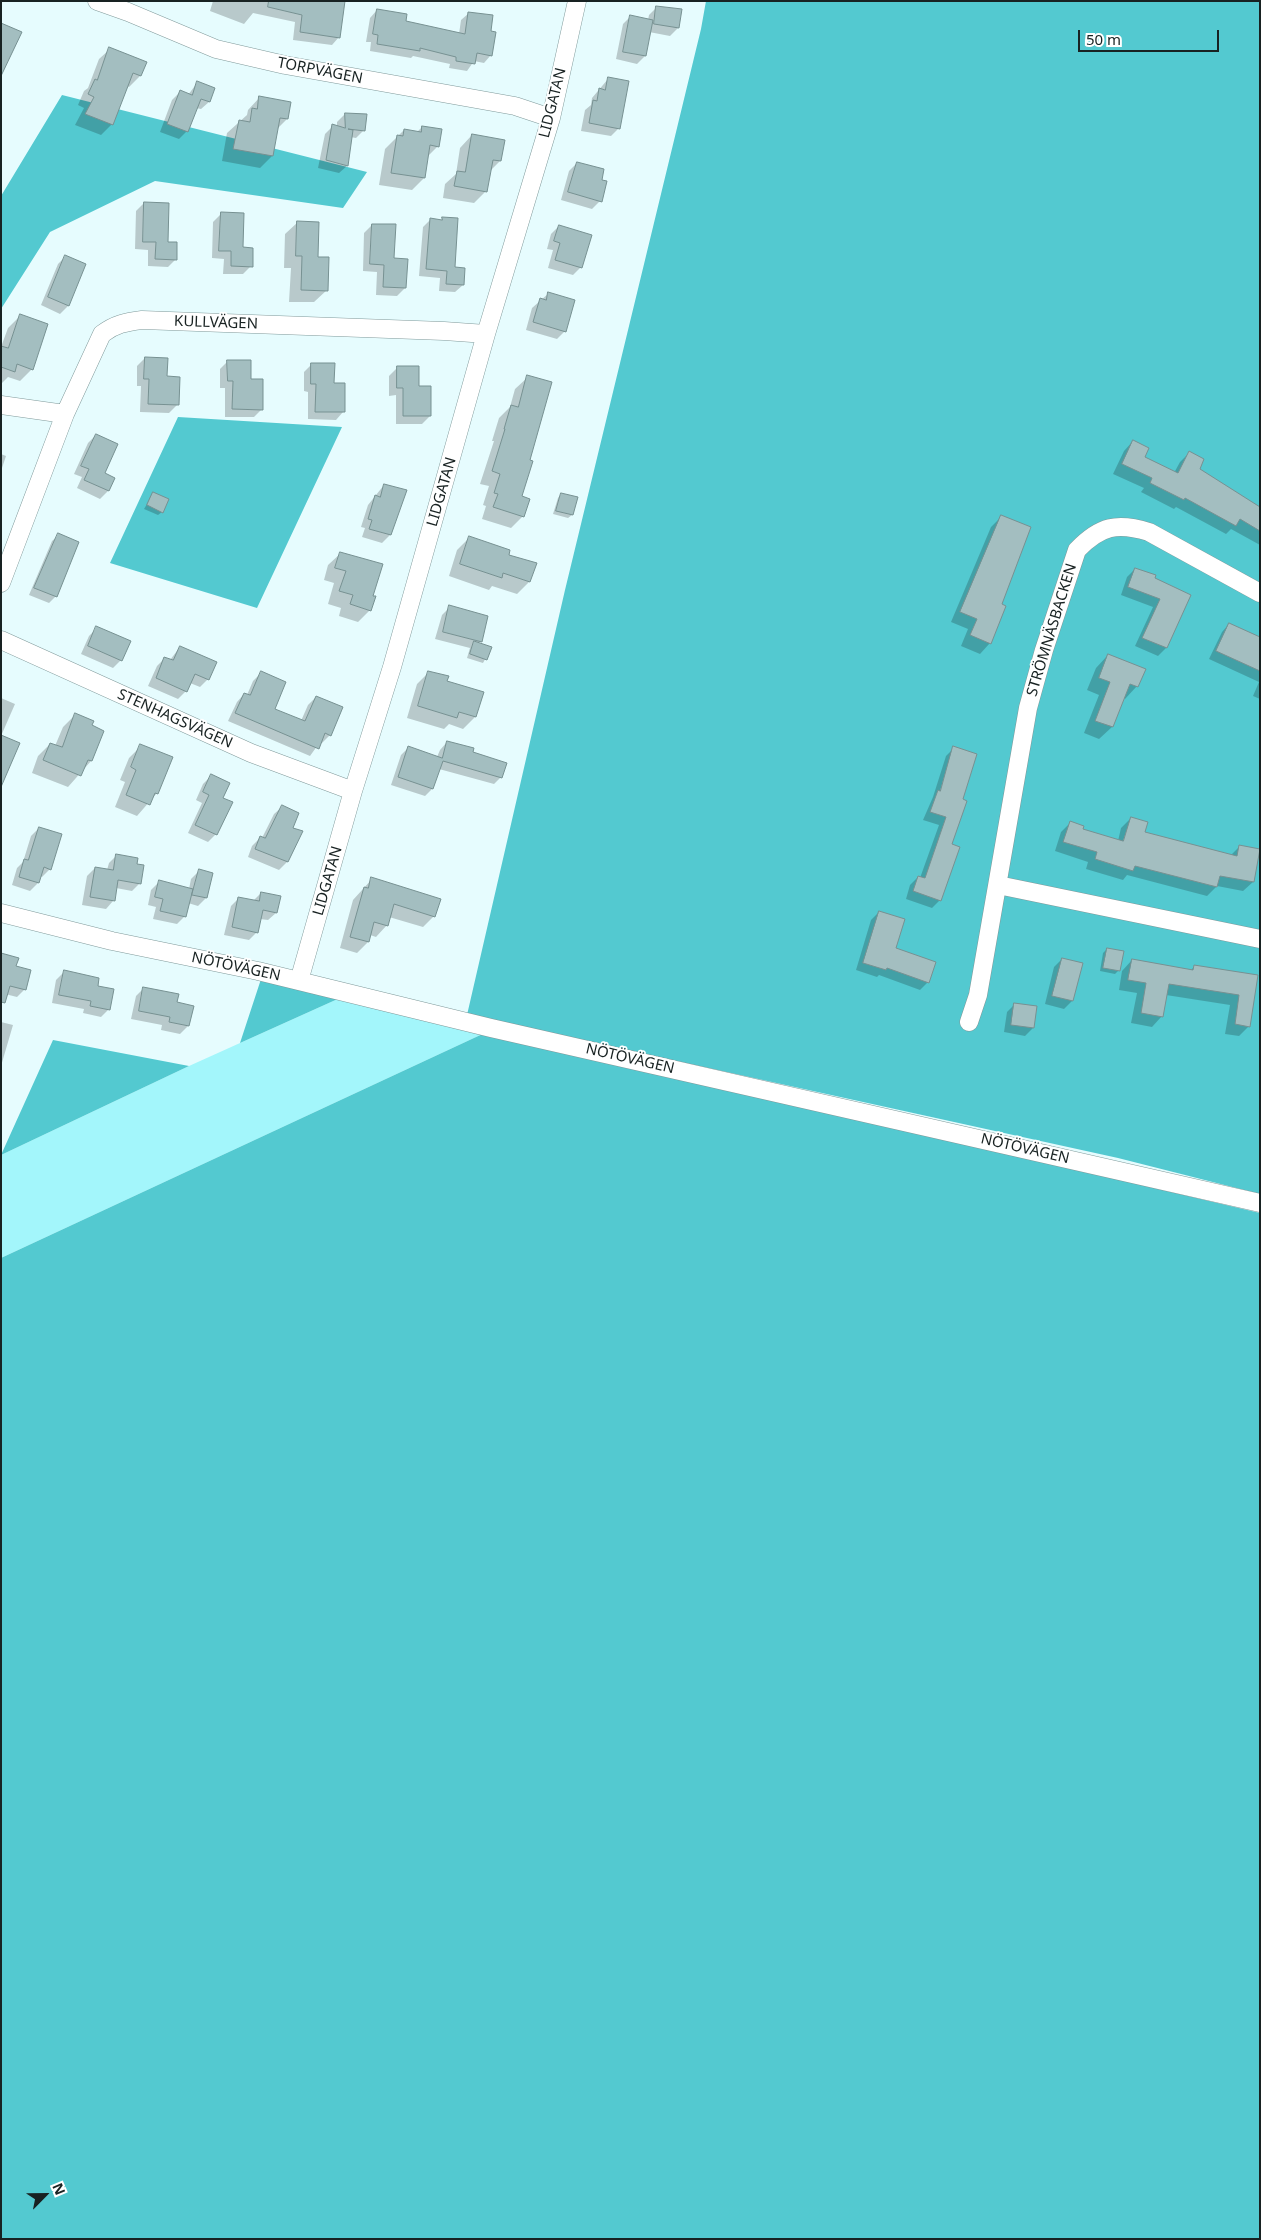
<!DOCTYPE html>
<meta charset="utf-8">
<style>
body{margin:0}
#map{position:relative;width:1261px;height:2240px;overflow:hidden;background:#e6fcfe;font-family:"Noto Sans",sans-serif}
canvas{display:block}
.frame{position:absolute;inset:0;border:2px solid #182222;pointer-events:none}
.north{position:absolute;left:20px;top:2170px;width:50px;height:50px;-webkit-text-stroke:4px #fff;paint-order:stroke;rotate:67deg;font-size:14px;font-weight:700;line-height:20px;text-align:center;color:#182222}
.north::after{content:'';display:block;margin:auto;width:18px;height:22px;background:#182222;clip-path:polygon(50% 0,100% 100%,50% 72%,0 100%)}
.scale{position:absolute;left:1078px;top:30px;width:141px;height:22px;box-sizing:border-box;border:2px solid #182222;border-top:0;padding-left:6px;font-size:15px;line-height:18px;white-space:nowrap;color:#182222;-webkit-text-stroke:4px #fff;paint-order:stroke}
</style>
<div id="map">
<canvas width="1261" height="2240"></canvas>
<div class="frame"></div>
<div class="north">N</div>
<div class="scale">50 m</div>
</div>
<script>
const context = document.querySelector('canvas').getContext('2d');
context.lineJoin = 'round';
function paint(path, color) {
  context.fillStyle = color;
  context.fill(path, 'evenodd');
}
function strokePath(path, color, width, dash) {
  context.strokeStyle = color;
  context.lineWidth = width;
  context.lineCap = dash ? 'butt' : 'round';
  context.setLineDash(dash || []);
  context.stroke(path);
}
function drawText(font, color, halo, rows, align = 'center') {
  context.font = font + ' "Noto Sans",sans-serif';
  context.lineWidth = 4;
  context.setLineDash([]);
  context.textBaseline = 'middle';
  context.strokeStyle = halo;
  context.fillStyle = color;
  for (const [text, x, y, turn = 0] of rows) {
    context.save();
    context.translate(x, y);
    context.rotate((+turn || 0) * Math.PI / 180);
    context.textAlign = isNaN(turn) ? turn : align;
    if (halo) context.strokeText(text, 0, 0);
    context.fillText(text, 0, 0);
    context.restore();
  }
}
paint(new Path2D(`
 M351,993l138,38 -488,227v-103l188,-89z`), '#a3f6fb');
paint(new Path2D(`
 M706,1h554v1193l-142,-36 -651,-143 98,-425 136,-561z
 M62,95l305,77 -24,36 -188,-27 -105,51 -49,77v-113z
 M178,417l164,10 -85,181 -147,-45z
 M264,970l87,23 -111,50z
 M489,1031l771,182v1026h-1259v-981z
 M53,1040l136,26 -188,89z`), '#53c9d0');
paint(new Path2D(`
 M213,1h102l24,36 -7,8 -39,-5 2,-18 -42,-9 -9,11 -34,-13z
 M657,7l21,21 -8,8 -21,-4 -4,24 -8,8 -21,-5 7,-35 8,-8 17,4 1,-5z
 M377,10l27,12 55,12 2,-14 8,-7 20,19 2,23 -7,8 -10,-2 -7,10 -18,-3 1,-4 -37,-8 -2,2 -41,-7 1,-9h-5l4,-24z
 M110,49l30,27 -11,11 -2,-1 -15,38 -11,11 -26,-10 9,-17 -6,-3 6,-14 4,-3 11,-29z
 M608,79l11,49 -8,8 -30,-5 4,-21 6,-5 1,-7z
 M197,83l12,19 -8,7 -5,-1 -9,23 -8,8 -19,-7 12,-32 8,-8 8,3z
 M260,97l27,22 -10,10 -5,27 -12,12 -38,-7 5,-28 20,-18 1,-5z
 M345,114l19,16 -8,8 -6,-1 -3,29 -8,7 -21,-5 7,-34 8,-8 4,1v-5z
 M422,127l16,19 -11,11 -3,21 -12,12 -33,-5 6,-36 19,-19 13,2z
 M472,135l28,26 -10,10 -4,20 -12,12 -31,-5 2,-14 11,-10 4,-26z
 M577,163l23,17v21l-8,8 -31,-9 8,-29z
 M144,203l32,56 -8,8 -20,-1v-16l-13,-1 1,-38z
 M221,214l30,52 -8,8h-20l1,-15 -12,-1 1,-36z
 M430,220h27l-4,49 10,16 -8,7 -16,-1 1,-13 -21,-2 4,-49z
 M298,222l19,36 10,32 -13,12h-25l2,-34h-7l1,-34z
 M372,225l21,35 12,28 -8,8 -21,-1 1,-23 -14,-1 1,-38z
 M559,226l22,41 -8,8 -25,-7 5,-18 -6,-1 4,-15z
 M66,256l19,9 -17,41 -8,8 -19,-9 17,-41z
 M549,293l16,38 -8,8 -31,-9 6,-22z
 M20,316l12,53 -12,12 -12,-4 -6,6 -1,-36 7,-19z
 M145,358l21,20 11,27 -8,8 -29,-1 1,-26h-4v-20z
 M228,361l22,19 12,29 -8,8h-29v-29h-5v-19z
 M312,364l21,20 10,28 -7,8 -28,-1v-27l-4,-1v-19z
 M397,368l33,48 -8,8h-26v-29l-7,1v-20z
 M528,377v84l-8,36 3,19 -12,12 -29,-9 4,-13 -3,-1 6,-19 -9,-2 14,-43h-2l7,-23 11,-11 5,-18z
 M96,435l7,39 11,4 -6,13 -8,8 -23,-11 5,-11 -8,-3 14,-31z
 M1133,441l11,16 30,16 6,-11 9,-9 9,16 60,39 2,-2v39l-29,-16 -5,5 -50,-27 -2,2 -33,-17 3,-4 -31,-14 11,-23z
 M1,454l5,2 -5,15z
 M384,485l6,50 -8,8 -20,-6 3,-9 -4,-1 7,-22z
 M153,494l9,18 -4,3 -14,-6z
 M561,494l11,21 -4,3 -15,-4 5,-16z
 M1001,517v88l-11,38 -10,11 -19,-8 7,-17 -17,-7 40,-95z
 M59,535l-3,61 -7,7 -20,-8 23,-54z
 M470,537l37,18 22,27 -12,12 -25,-8 -3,4 -40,-14 8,-26z
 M341,553l31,44 -2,13 -12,12 -19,-6 2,-8 -13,-4 6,-21 -10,-3 4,-15z
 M1135,569l54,26 -23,53 -8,8 -23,-10 18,-39 -32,-12 6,-18z
 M450,607l31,34 -3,2 13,5 -8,15 -16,-5 3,-10 -35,-9 7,-24z
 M1229,624l31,14v61l-7,-3 6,-14 -50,-23 13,-27z
 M97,628l24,32 -8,8 -32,-14 8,-18z
 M180,647l28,32 -8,8 -10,-4 -4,8 -8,8 -30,-13 9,-20 8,-8 5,2z
 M1108,655l29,31 -12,13 -2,-1 -11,29 -13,12 -15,-6 15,-38 -12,-5 9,-22z
 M429,672l17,10 29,35 -12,12 -14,-5 -5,5 -37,-11 10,-34z
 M261,673l13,37 27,11 7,-16 8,-8 14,38 -8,8 -2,-1 -10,14 -82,-35 9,-19 7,-8 3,1 6,-14z
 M1,698l14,6 -14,32z
 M75,715l16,11v35l-23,26 -36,-14 6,-17 12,-12 5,2 8,-19z
 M447,742l25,11 29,24 -7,7 -55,-15 -7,20 -7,7 -34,-11 10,-30 7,-7 29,9 3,-7z
 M141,746l16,47 -20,23 -22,-9 10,-25 -5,-2 9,-22z
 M954,748l-4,97 -10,55 -8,8 -26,-9 4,-14 8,-8 2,1 19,-53 -16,-5 10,-23 13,-41z
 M211,776l11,22 -6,36 -8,8 -20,-9 14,-30 -6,-3 7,-16z
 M282,807l10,21 9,4 -14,30 -8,8 -31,-13 4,-11 8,-8h2l12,-24z
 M1131,818l13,15 86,23 9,-9 14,35 -10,9 -26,-5 -10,10 -80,-21 -4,5 -37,-11 2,-7 -33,-11 6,-19 9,-9 12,7 36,11 3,-13z
 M39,828l11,41 -8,8 -2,-1 -2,7 -8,8 -18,-6 5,-17 6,-6 8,-26z
 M117,855l19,10 4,18 -8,8 -16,-3 -3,13 -7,8 -24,-4 5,-29 8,-8 12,2 2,-7z
 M199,871l7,27 -8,8 -10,-3 -3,13 -8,8 -24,-5 3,-12 -8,-2 3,-15 8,-8 30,7 2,-10z
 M372,879l62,37 -11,11 -34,-10 -2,8 -11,12 -6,-2 -2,7 -11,11 -17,-5 13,-48z
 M261,893l15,20 -8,7 -8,-1 -3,13 -8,8 -25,-5 7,-29 8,-8 14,3z
 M879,912l16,36 33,34 -8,8 -41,-15 -2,2 -21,-7 15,-50z
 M1107,949l12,21 -4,4 -15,-3 3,-18z
 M1062,959l10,42 -8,8 -19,-5 9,-37z
 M1132,960l58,11 4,-4 62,9 -7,50 -10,10 -14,-2 5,-29 -64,-10 -4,21 -10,11 -21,-4 6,-30 -18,-3 3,-19z
 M15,967l10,22 -8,8 -16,-4z
 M64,972l32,15 13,22 -8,8 -18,-4 1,-4 -32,-6 4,-23z
 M144,988l31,15 13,23 -8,8 -19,-4 1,-5 -31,-6 5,-23z
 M1015,1004l18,24 -8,8 -21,-4 3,-20z
 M1,1022l12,3 -12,41z`), '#0003');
const building = new Path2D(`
 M269,1h76l-5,37 -40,-6 2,-17 -34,-8z
 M656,6l26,3 -3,19 -25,-4z
 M377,9l30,5 -1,7 59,13 3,-22 25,3 -2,16 5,1 -4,24 -15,-3 -2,11 -19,-3v-4l-36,-9v3l-43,-7 1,-9 -5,-1z
 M630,15l23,5 -7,36 -23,-4z
 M1,23l21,9 -21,44z
 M109,47l38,15 -6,14 -8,-3 -20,52 -28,-11 9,-17 -6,-3 7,-15 2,1z
 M608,77l21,4 -9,48 -31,-6 4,-23 4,1 2,-13 6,2z
 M197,81l18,7 -5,14 -9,-3 -13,33 -21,-8 13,-34 12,5z
 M259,96l32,6 -3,17 -8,-1 -7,38 -40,-7 6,-29 11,2 2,-14 5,1z
 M345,113l22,1 -2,17 -17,-2 5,1 -5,36 -22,-6 6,-36 13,4z
 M422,126l20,3 -3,18 -9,-2 -5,33 -34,-5 6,-38 6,1 1,-7 17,3z
 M472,134l33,6 -4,21 -8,-1 -6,32 -33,-6 3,-15 8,1z
 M577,162l27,7 -2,11 5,1 -5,21 -34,-10z
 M144,202l25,1 -1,39h9v18l-22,-1 1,-17h-13z
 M221,212l23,1 -1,34 10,1v19l-22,-1v-15h-12z
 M442,217l16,1 -3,49 10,1 -1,17 -18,-1 1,-13 -21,-2 4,-51 12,2z
 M297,221l22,1 -1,35h11l-1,34 -27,-1 1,-34h-6z
 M372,224h24l-2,34 14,1 -2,29 -23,-1 1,-22 -14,-1z
 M559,225l33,10 -10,33 -27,-8 5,-17 -6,-2z
 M65,255l21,9 -17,42 -21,-9z
 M548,292l27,8 -9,32 -33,-10 7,-24 6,2z
 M20,314l28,10 -15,46 -16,-6 -2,8 -14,-5v-21l7,2z
 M145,357l23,1 -1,18 13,1 -1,28 -31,-1 1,-25h-5z
 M227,360h24v19h12v31l-31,-1 1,-28h-5z
 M311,363h24l-1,20h11v29h-30l1,-28h-5z
 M397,366h22v20h12v30h-28v-28h-6z
 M527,375l25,7 -22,78 3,1 -11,35 8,3 -6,18 -31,-10 5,-13 -4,-1 6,-19 -8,-3 13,-42h-1l7,-24 7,2z
 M96,434l22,10 -13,29 10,5 -6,13 -25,-11 5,-11 -8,-3z
 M1133,440l16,8 -4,9 33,16 11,-22 15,8 -4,10 60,38v24l-20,-12 -4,7 -51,-28 -1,2 -34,-17 2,-5 -30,-14z
 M384,484l23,6 -16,45 -22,-6 3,-9 -4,-1 7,-24 5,2z
 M153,492l16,7 -6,14 -16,-8z
 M561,493l17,4 -5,18 -17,-4z
 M1001,515l30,12 -29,77 4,2 -15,38 -21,-9 7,-16 -17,-7z
 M58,533l21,9 -22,55 -23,-9z
 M469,536l41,14 -1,5 28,8 -7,19 -27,-9 -1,5 -42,-14z
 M340,552l43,12 -10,32h3l-5,15 -21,-7 3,-9 -14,-4 7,-20 -11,-3z
 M1135,568l21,7 -1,3 36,17 -24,53 -25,-10 18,-39 -32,-12z
 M449,605l39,11 -6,26 -39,-10z
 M1229,623l31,14v34l-44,-20z
 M96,626l35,15 -9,20 -34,-15z
 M474,641l18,6 -5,13 -17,-6z
 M180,646l37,16 -8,18 -14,-6 -8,18 -31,-14 8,-21 9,3z
 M1108,654l38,15 -8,18 -8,-3 -17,43 -18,-6 15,-39 -11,-4z
 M261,671l25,11 -11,27 30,12 11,-25 27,11 -12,29 -6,-3 -6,16 -84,-36 9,-20 6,2z
 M428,671l21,5 -2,5 37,11 -8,25 -17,-5 -2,6 -39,-12z
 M75,713l19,8 -2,4 12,6 -12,30 -4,-1 -7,16 -38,-16 7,-17 12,4z
 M1,735l19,8 -19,44z
 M447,741l27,7 -1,4 34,11 -5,15 -59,-17 -10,28 -35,-12 10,-31 34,12z
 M140,744l33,13 -15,37 -3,-1 -5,12 -24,-10 10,-25 -5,-3z
 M953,746l24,8 -14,45 4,2 -15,43 8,3 -19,54 -28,-10 5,-15 7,2 21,-61 -16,-5 8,-22 2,1z
 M211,774l19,9 -7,15 10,4 -16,33 -22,-10 14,-30 -6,-3z
 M282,805l17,8 -6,15 10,3 -15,31 -33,-13 5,-13 5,2z
 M1131,817l17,5 -3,10 92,24 2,-11 21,4 -6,33 -34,-6 -3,11 -82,-21 -2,5 -38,-12 2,-7 -34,-10 7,-21 14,5 -1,3 40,12z
 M39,827l23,7 -11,36 -7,-3 -5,16 -20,-6 5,-18 4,1z
 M116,854l22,4 -1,6 7,1 -3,19 -23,-4 -3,21 -25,-4 5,-30 18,3z
 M199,869l14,4 -6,25 -15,-3z
 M371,877l70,22 -6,18 -41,-13 -6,22 -14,-4 -5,20 -19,-5 14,-50 4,1z
 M159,880l34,9 -7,28 -26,-6 3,-12 -8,-2z
 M261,892l20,4 -4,17 -14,-3 -5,23 -26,-6 6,-30 21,4z
 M879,911l26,8 -9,29 40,14 -7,21 -42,-15 -1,2 -23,-7z
 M1107,948l17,3 -4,20 -17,-3z
 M1,953l18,5 -3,8 15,4 -5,20 -16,-4 -5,17 -4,-1z
 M1062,958l21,5 -10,38 -21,-5z
 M1132,959l61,11 1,-5 64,10 -8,52 -15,-3 4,-29 -70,-11 -6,33 -22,-4 5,-30 -18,-3z
 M64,970l35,8 -1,8 16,3 -4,21 -20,-4 1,-5 -32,-6z
 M143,987l36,7 -2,8 17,4 -5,20 -20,-4 1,-5 -31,-6z
 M1014,1003l23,3 -3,22 -23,-3z`);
paint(building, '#a3bec0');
strokePath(building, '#779192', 1);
const street = new Path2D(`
 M97,1l31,11 88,37 69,16 230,41 36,12
 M1,405l64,9 37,-80c13,-10 24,-12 40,-14l302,11 42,3
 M1,583l64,-169
 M1,640l250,113 102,38
 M998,885l262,54
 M1,913l111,28 146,30 233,57 769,175
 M299,981l54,-190 39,-124 94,-333 65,-216 26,-117
 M969,1022l9,-27 50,-287 16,-58 33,-100c23,-24 40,-28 72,-18l111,61`);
strokePath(street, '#809a9b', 19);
strokePath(street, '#fff', 18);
drawText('15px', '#182222', '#fff', [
 ["TORPVÄGEN",320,71,11],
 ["LIDGATAN",553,103,-76],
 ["KULLVÄGEN",216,323,2],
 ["LIDGATAN",442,492,-74],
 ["STRÖMNÄSBACKEN",1052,630,-73],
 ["STENHAGSVÄGEN",175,719,24],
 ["LIDGATAN",328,881,-74],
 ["NÖTÖVÄGEN",236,967,12],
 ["NÖTÖVÄGEN",630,1059,13],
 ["NÖTÖVÄGEN",1025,1149,13]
]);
</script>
